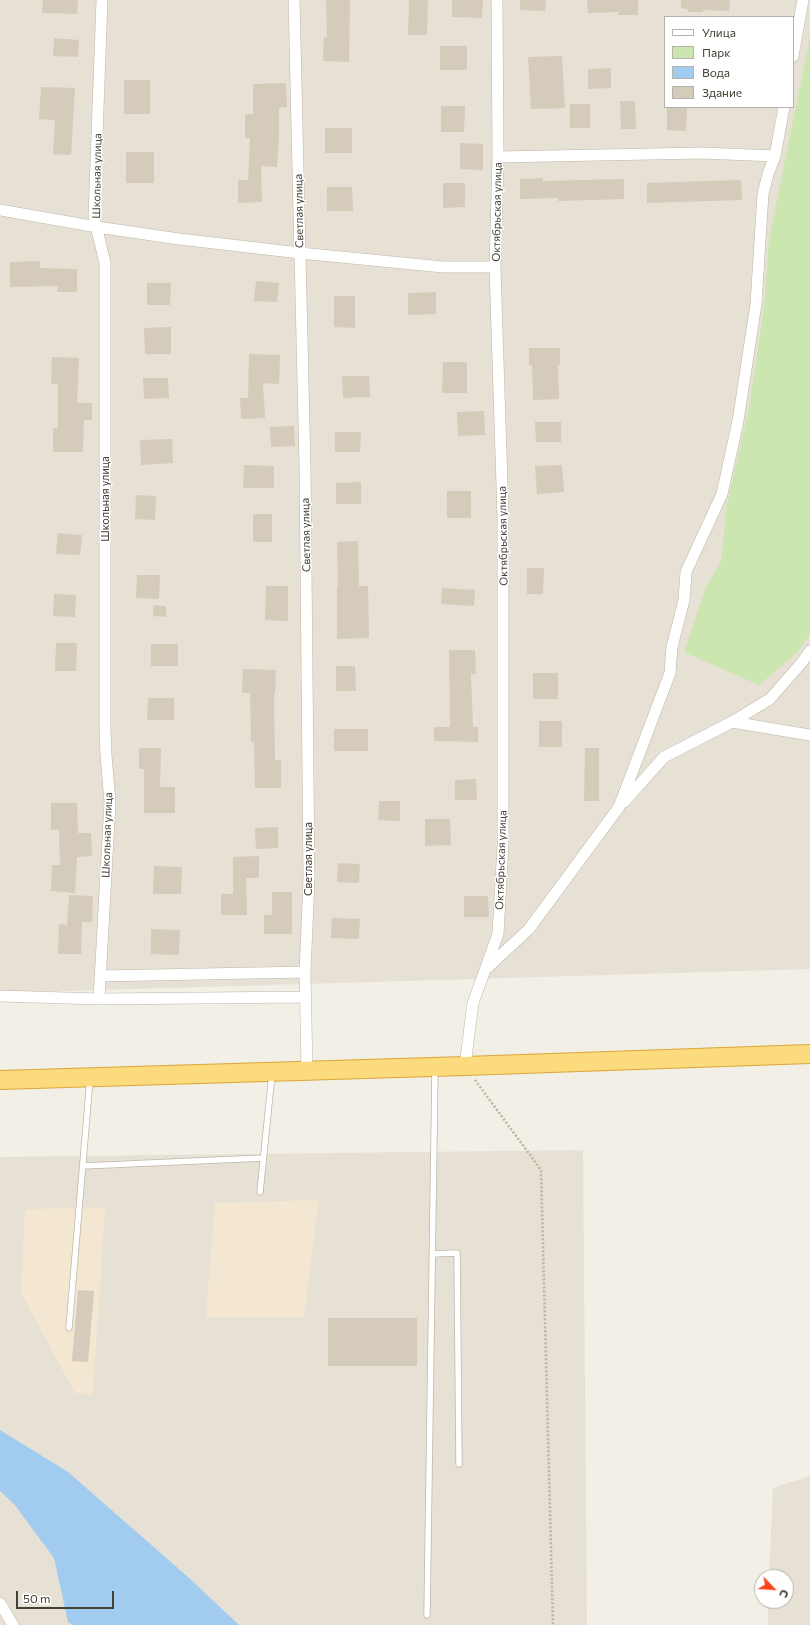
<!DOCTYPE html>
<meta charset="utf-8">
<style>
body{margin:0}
#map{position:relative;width:810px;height:1625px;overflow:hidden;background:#f2efe6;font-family:Commissioner,sans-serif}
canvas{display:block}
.legend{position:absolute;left:664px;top:16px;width:130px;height:92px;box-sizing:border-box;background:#fff;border:1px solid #b5b3ae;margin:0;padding:5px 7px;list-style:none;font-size:12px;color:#454035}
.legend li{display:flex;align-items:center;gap:8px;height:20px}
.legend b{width:20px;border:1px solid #b5b3ae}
.north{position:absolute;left:754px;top:1569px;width:40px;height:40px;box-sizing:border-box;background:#fff;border:1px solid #b5b3ae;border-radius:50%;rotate:115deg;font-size:11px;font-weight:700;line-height:16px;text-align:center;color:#454035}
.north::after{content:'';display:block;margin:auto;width:14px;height:18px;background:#f64519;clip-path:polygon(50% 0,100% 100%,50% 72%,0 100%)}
.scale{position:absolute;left:16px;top:1591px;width:98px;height:18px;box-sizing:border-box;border:2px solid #454035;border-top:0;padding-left:5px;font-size:12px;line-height:14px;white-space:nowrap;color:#454035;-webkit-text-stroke:3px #fff;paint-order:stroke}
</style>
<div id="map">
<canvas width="810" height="1625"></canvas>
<ul class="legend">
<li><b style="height:5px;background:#fff"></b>Улица</li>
<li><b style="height:11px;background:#cbe6af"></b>Парк</li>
<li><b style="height:11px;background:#a2ccef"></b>Вода</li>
<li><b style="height:11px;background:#d4cbbb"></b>Здание</li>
</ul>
<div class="north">С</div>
<div class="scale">50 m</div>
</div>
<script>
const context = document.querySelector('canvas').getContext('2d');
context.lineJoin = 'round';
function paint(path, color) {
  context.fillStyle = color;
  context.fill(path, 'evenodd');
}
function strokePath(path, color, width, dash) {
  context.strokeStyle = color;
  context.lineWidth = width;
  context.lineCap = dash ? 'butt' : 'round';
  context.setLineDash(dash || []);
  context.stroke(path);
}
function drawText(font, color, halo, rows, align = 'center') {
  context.font = font + ' Commissioner,sans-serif';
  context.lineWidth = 3;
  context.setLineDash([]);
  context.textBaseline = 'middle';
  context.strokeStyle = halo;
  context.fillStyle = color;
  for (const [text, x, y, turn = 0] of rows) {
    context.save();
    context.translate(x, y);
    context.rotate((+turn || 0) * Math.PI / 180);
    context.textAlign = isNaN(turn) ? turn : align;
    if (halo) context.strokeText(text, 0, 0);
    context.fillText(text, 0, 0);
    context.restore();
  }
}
paint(new Path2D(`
 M0,0h810v969l-810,24zM665,17h128v90h-128z
 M583,1150l4,475h-587v-468z
 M810,1476v149h-42v-24h18v-24h-17l4,-89z`), '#e6e1d4');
paint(new Path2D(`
 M319,1200l-15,117h-98l9,-114z
 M105,1208l-12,187 -18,-2 -54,-100 4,-84z`), '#f4e7d1');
paint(new Path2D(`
 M810,37v597l-13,19 -38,32 -75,-33 22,-65 15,-25 6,-57 22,-97 15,-100 5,-68z`), '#cbe6af');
paint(new Path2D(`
 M0,1430l68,42 120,105 51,48h-166l-5,-3 -14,-64 -40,-54 -14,-13z`), '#a2ccef');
paint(new Path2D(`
 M43,0h35l-1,14 -35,-1z
 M326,0h24l-1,62 -26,-1 1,-24h3z
 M409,0h19l-1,35h-19z
 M452,0h31l-1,18 -30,-1z
 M520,0h26l-1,11 -25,-1z
 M587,0h51v15h-20v-3l-30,1z
 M681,0h49l-1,11 -26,-1v2h-15v-3l-7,-1z
 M54,38l25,2 -1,17 -25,-1z
 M440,46h27v24h-27z
 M562,56l3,52 -34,1 -3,-52z
 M611,68v20l-23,1v-20z
 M124,80h26v34h-26z
 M286,83l1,24 -8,1v30l-2,29 -16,-1 1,36 -24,1v-23h10l2,-42h-5v-24h8v-30z
 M41,87l34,1 -4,67 -18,-1 2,-34 -16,-1z
 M620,101h15l1,28h-15z
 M570,104h20v24h-20z
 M441,106h24l-1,26h-23z
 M667,107h20l-1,24 -19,-1z
 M325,128h27v25h-27z
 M460,143l23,1v26l-23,-1z
 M126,152h28v31h-28z
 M543,178v3l81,-2v20l-66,2v-3l-38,1v-20z
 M741,180l1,20 -95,3v-20z
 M443,183h22v24l-22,1z
 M327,187h25l1,24h-26z
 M40,261v7l37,1v23h-20l1,-6 -48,1v-25z
 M256,281l23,2 -2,19 -23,-1z
 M147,283h24l-1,22h-23z
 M436,292v22l-28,1v-22z
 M334,296h21v32l-21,-1z
 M171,327v27h-26l-1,-26z
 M529,348h31v17h-2l1,34 -26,1 -1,-35h-3z
 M249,354l31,1 -1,29 -16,-1 2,35 -24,1 -1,-21h8z
 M52,357l27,1 -2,45h15v17h-8l-1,32h-30v-24h5v-44h-7z
 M443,362h24v31h-25z
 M342,376h27l1,21 -27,1z
 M143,378h25l1,20 -25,1z
 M484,411l1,24 -27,1 -1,-24z
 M535,422h26v20h-25z
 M294,426l1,20 -24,1 -1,-20z
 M335,432h26l-1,20h-25z
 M172,439l1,24 -32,2 -1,-25z
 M244,465l30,1v22h-31z
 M562,465l2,27 -27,2 -2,-28z
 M361,482v22h-25v-21z
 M447,491h24v27h-24z
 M136,495l20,1 -1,24 -20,-1z
 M253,514h19v28h-19z
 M58,533l24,2 -2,20 -24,-1z
 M358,541l1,45h9l1,52 -32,1v-53h1l-1,-44z
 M527,568h17l-1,26h-16z
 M137,575h23l-1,24 -23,-1z
 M266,586h22v35l-23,-1z
 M442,588l33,2 -1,16 -33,-2z
 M54,594l22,1 -1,22 -22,-1z
 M154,605l12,1v11l-13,-1z
 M56,643h21l-1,28h-21z
 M151,644h27v22h-27z
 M449,650h26l1,24h-5l2,53h5v15l-44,-1v-14h16z
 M336,666h19l1,25h-20z
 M243,669l33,1 -1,24h-1l1,66h6v28h-26l-1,-46h-3l-1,-49h-8z
 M533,673h25v26h-25z
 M148,698h26v22h-27z
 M539,721h23v26h-23z
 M334,729h34v22h-34z
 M139,748h22l-1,39h15v26h-31v-44h-5z
 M585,748h14v53h-15z
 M476,779l1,21h-22v-20z
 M379,801h21v20l-22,-1z
 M51,803h26l1,30h13l1,23 -15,1 -2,36 -24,-2 1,-26h8l-1,-35h-8z
 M425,819h25l1,26 -26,1z
 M278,827v21l-22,1 -1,-21z
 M259,856v22h-13l1,37h-26v-21h12v-37z
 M338,863l22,1 -1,19 -22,-1z
 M154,866l28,1 -1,27h-28z
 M272,892h20v42h-28v-19h8z
 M69,895l24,1 -1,26h-10l-1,32h-23l1,-30 8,1z
 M464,896h24l1,21h-25z
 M332,918l28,1 -1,20 -28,-1z
 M151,929l29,1 -1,25 -28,-1z
 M78,1290l16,1 -6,71 -16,-1z
 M328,1318h89v48h-89z`), '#d4cbbb');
const service = new Path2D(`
 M83,1166l180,-8
 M260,1192l12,-118
 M432,1254l25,-1 2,211
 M69,1328l21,-249
 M427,1615l8,-545`);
const minor = new Path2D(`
 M294,0l11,466 4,413 -4,93 2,99
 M793,56l10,-56
 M498,157l204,-4 73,3
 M0,210l97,17 82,12 121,14 143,14h52
 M732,722l78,13
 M624,802l40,-45 68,-35 38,-23 33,-38 7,-10
 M487,968l42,-39 90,-122 51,-134 2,-26 12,-47 2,-28 36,-78 16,-73 18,-117 7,-110 5,-20 7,-18 9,-49
 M100,976l205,-4
 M0,996l99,3 207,-2
 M99,999l11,-197 -4,-47 -1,-25v-467l-11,-46 8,-217
 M465,1066l8,-63 25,-69 5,-89v-328l-8,-250 3,-110 -1,-157
 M0,1603l13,22`);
const trunk = new Path2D(`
 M0,1080l465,-14 345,-12`);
strokePath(service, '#beb7a8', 7);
strokePath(minor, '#beb7a8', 12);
strokePath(trunk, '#daa638', 20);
strokePath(new Path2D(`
 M475,1080l66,90 12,455`), '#bfb49a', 2.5, [2, 2]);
strokePath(service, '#fff', 5.5);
strokePath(minor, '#fff', 11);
strokePath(trunk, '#fcda7e', 18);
drawText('11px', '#454035', '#fff', [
 ["Школьная улица",97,176,-89],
 ["Светлая улица",299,211,-91],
 ["Октябрьская улица",497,212,-89],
 ["Школьная улица",105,499,-90],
 ["Светлая улица",306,535,-91],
 ["Октябрьская улица",503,536,-91],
 ["Школьная улица",107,835,-88],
 ["Светлая улица",308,859,-90],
 ["Октябрьская улица",501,860,-88]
]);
</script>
